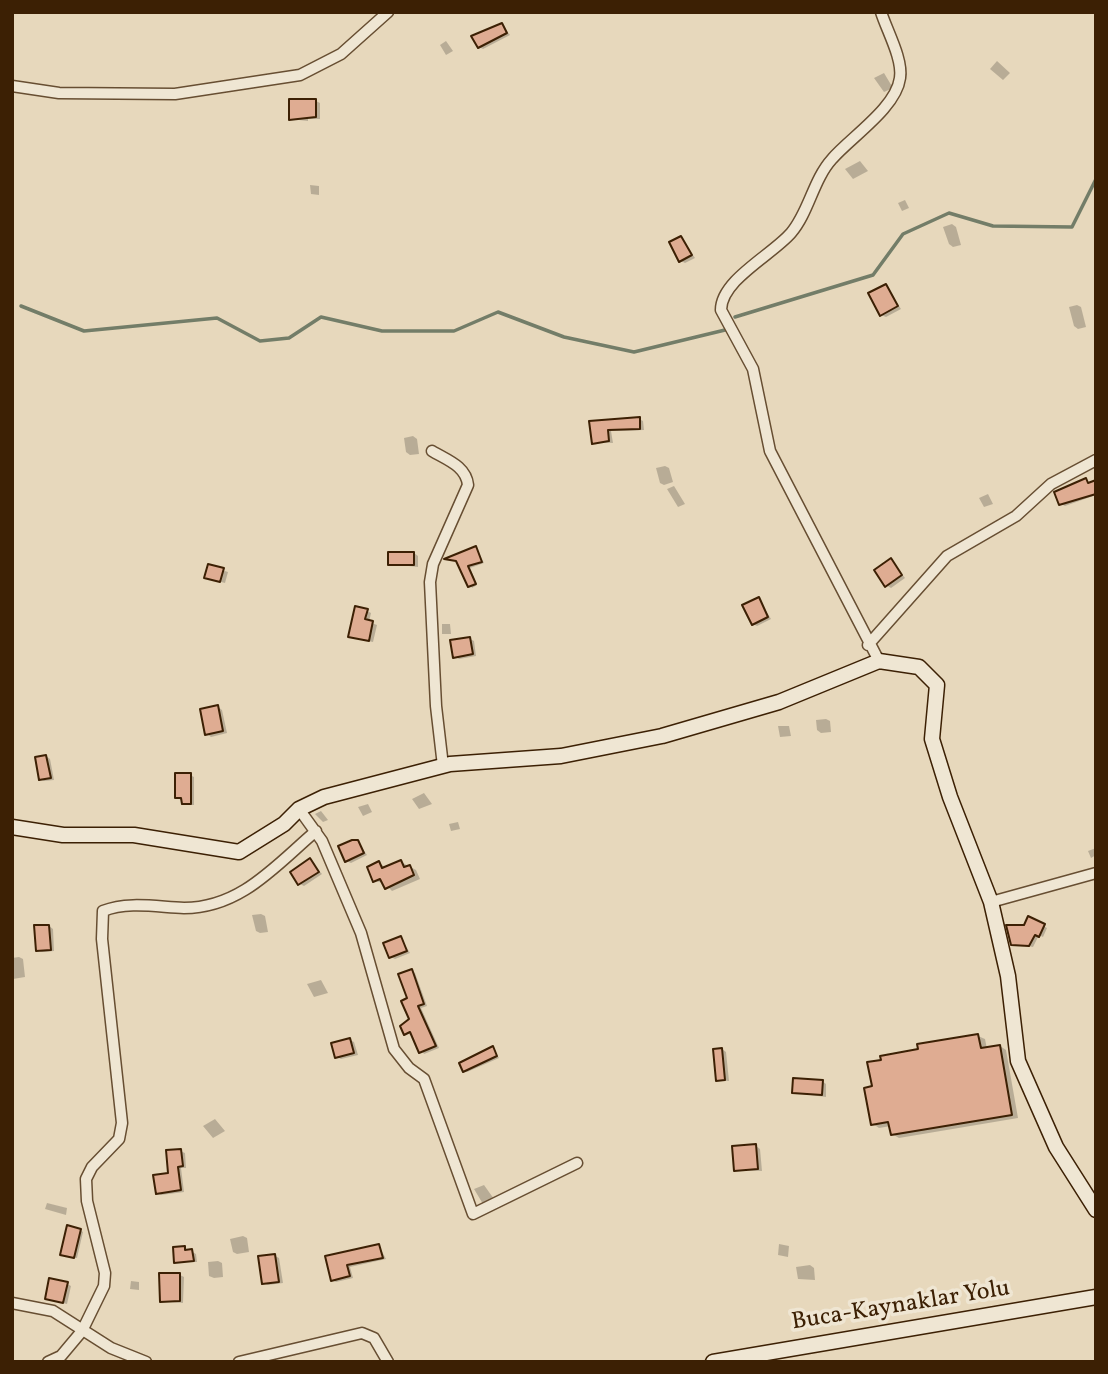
<!DOCTYPE html>
<style>
body{margin:0}
#map{position:relative;width:1108px;height:1374px;overflow:hidden;background:#e7d8bc;font-family:Vollkorn,serif}
canvas{display:block}
.frame{position:absolute;inset:0;border:14px solid #3c2004;pointer-events:none}
</style>
<div id="map">
<canvas width="1108" height="1374"></canvas>
<div class="frame"></div>
</div>
<script>
const context = document.querySelector('canvas').getContext('2d');
context.lineJoin = 'round';
function paint(path, color) {
  context.fillStyle = color;
  context.fill(path, 'evenodd');
}
function strokePath(path, color, width, dash) {
  context.strokeStyle = color;
  context.lineWidth = width;
  context.lineCap = dash ? 'butt' : 'round';
  context.setLineDash(dash || []);
  context.stroke(path);
}
function drawText(font, color, halo, rows, align = 'center') {
  context.font = font + ' Vollkorn,serif';
  context.lineWidth = 7;
  context.setLineDash([]);
  context.textBaseline = 'middle';
  context.strokeStyle = halo;
  context.fillStyle = color;
  for (const [text, x, y, turn = 0] of rows) {
    context.save();
    context.translate(x, y);
    context.rotate((+turn || 0) * Math.PI / 180);
    context.textAlign = isNaN(turn) ? turn : align;
    if (halo) context.strokeText(text, 0, 0);
    context.fillText(text, 0, 0);
    context.restore();
  }
}
paint(new Path2D(`
 M502,25l8,10 -27,14 -4,-2z
 M446,41l7,10 -7,4 -6,-10z
 M997,61l13,12 -7,7 -13,-11z
 M884,73l9,15 -9,4 -10,-14z
 M316,101l4,2v16h-12v2l-18,-2z
 M860,161l8,10 -15,8 -8,-10z
 M310,185l9,1v9l-8,-1z
 M905,200l4,8 -7,3 -4,-8z
 M952,224l4,3 5,18 -8,2 -4,-3 -6,-17z
 M681,238l14,20 -10,5 -4,-2z
 M886,286l15,23 -15,8 -5,-2z
 M1077,305l4,2 5,20 -8,2 -4,-3 -5,-19z
 M639,419l4,2 1,9 -33,1 2,12 -20,-1 -2,-20z
 M413,436l4,3 2,15 -9,1 -4,-3 -2,-14z
 M665,466l4,2 4,14 -9,3 -4,-2 -4,-15z
 M1086,480l5,4 5,-2v13l-31,11 -4,-2z
 M674,486l11,18 -7,3 -11,-18z
 M988,494l5,10 -9,3 -5,-9z
 M476,547l8,16 -14,5 7,17 -5,3 -14,-27z
 M414,553l4,3v11l-28,-3z
 M891,560l14,18 -14,10 -5,-3z
 M209,566l19,6 -3,11 -15,-4z
 M759,599l12,20 -14,7 -4,-2z
 M367,611l4,2 -2,9 8,3 -4,17 -19,-4z
 M442,624h8l1,10h-9z
 M470,639l4,2 2,15 -17,3 -4,-3z
 M218,707l4,3 5,23 -16,4 -4,-3z
 M826,719l4,2 1,11 -10,1 -4,-3 -1,-10z
 M778,726h11l2,10 -11,1z
 M46,756l4,3 4,21 -10,1 -4,-2z
 M190,775l4,2v28h-7l-10,-8z
 M424,793l8,11 -13,5 -7,-10z
 M368,804l4,8 -9,4 -5,-9z
 M321,811l7,9 -5,2 -8,-8z
 M458,822l2,7 -9,2 -2,-7z
 M358,842l9,13 -16,8 -5,-2z
 M1096,848v7l-5,3 -3,-7z
 M310,861l12,13 -18,12 -4,-2z
 M401,862l15,8 4,9 -28,12 -8,-8 -9,-2 4,-18 6,4z
 M261,914l4,2 3,16 -8,1 -4,-2 -4,-16z
 M1029,919l18,9 -4,9 -4,-2 -6,12 -21,-4z
 M49,926l4,3 1,22 -12,1 -4,-2z
 M401,938l9,15 -15,6 -4,-2z
 M19,957l4,2 2,18 -12,2 -1,-21z
 M411,971l4,2 12,33 -6,2 18,40 -15,6 -11,-20 -5,1 11,-4 -8,-11z
 M321,980l7,13 -14,4 -7,-13z
 M978,1036l7,3 2,10 13,-3 6,4 12,68 -119,20 -7,-4 -1,-8 -12,2 -6,-4 1,-36z
 M350,1040l4,2 4,13 -17,4 -4,-2z
 M493,1048l6,10 -32,14 -3,-1z
 M722,1049l4,3 3,29 -11,-1z
 M822,1081l4,3v13l-32,-4z
 M215,1119l10,12 -12,7 -10,-12z
 M756,1146l4,3 2,22 -26,-1z
 M180,1151l5,2 1,15h-5l3,24 -23,3 -4,-2z
 M484,1185l10,14 -11,5 -9,-15z
 M47,1203l20,5 -1,7 -21,-6z
 M80,1230l3,2 -6,26 -12,-2z
 M243,1236l4,2 2,14 -12,2 -4,-2 -3,-13z
 M779,1244l10,2 -1,11 -10,-2z
 M379,1246l7,13 -36,8 3,11 -17,4 -4,-2 -5,-22z
 M185,1248l11,6 1,8h-21z
 M275,1256l4,2 4,25 -15,2 -5,-2z
 M218,1261l4,2 1,14 -9,1 -5,-2 -1,-14z
 M810,1265l4,3 1,12 -17,-1 -2,-12z
 M180,1275l4,2 -1,26 -22,-2z
 M131,1281l8,1v8l-9,-1z
 M67,1284l4,2 -4,18 -16,-4z`), '#0003');
strokePath(new Path2D(`
 M21,306l63,25 133,-13 43,23 29,-3 32,-21 61,14h72l44,-19 66,25 70,15 91,-22
 M735,317l138,-42 30,-41 46,-21 44,13 79,1 24,-48`), '#737d68', 3.5);
const building = new Path2D(`
 M502,23l5,10 -29,15 -7,-12z
 M289,99h27v18l-27,3z
 M681,236l11,19 -13,7 -10,-20z
 M886,284l12,22 -18,10 -12,-23z
 M640,417v12l-32,1 1,11 -17,3 -3,-23z
 M1086,478l2,5 8,-3v14l-37,11 -5,-13z
 M476,546l6,16 -14,4 8,18 -8,3 -12,-26 -12,-2z
 M388,552h26v13h-26z
 M891,558l11,17 -17,12 -11,-17z
 M208,564l16,4 -4,14 -16,-4z
 M759,597l9,20 -16,8 -10,-20z
 M355,606l13,3 -3,10 8,2 -4,20 -21,-4z
 M470,637l3,17 -20,4 -3,-18z
 M218,705l5,26 -18,4 -5,-26z
 M46,755l5,23 -12,2 -4,-23z
 M175,773h16v31h-9l-1,-6h-6z
 M352,840h6l6,13 -19,9 -7,-16z
 M310,858l9,14 -21,13 -8,-13z
 M401,860l3,7 6,-2 4,10 -29,14 -5,-10 -7,3 -6,-15 12,-6 3,7z
 M1028,916l17,8 -6,13 -4,-2 -6,11 -18,-1 -5,-20h18z
 M34,925h15l2,25 -15,1z
 M401,936l6,15 -18,7 -6,-15z
 M412,969l12,35 -6,2 18,40 -17,7 -9,-21 -6,3 -4,-9 9,-7 -8,-18 6,-3 -9,-24z
 M978,1034l3,14 19,-3 12,70 -121,20 -3,-13 -17,3 -7,-37 8,-2 -5,-24 14,-2 -1,-4 38,-7 -1,-5z
 M350,1038l4,15 -19,5 -4,-15z
 M493,1046l4,10 -34,16 -4,-9z
 M722,1048l3,32 -9,1 -3,-32z
 M793,1078l30,2 -1,15 -30,-2z
 M756,1144l2,25 -24,2 -2,-25z
 M181,1149l2,17 -5,1 3,23 -25,4 -3,-19 15,-2 -2,-23z
 M67,1225l14,4 -7,29 -14,-3z
 M379,1244l4,14 -36,7 3,11 -19,5 -6,-25z
 M185,1246v4l7,-1 2,12 -20,2 -1,-16z
 M275,1254l4,28 -17,2 -4,-28z
 M159,1273h21v28l-20,1z
 M49,1278l19,4 -5,21 -18,-4z`);
paint(building, '#dfac92');
strokePath(building, '#3c2004', 2);
const street = new Path2D(`
 M12,86l47,7 116,1 125,-19 41,-21 47,-42
 M432,451c15,9 34,15 36,34l-35,79 -3,18 6,124 7,60
 M868,645l79,-89 69,-40 35,-32 45,-24
 M879,661l-109,-210 -17,-82 -32,-59c0,-30 51,-55 70,-77 18,-21 22,-53 41,-74 19,-22 64,-51 68,-81 3,-19 -13,-47 -19,-66
 M299,809l23,32 39,92 33,116 15,19 15,11 49,135 104,-51
 M991,902l105,-29
 M12,1303l41,8 58,37 35,14
 M48,1362l13,-6 21,-25 22,-45 1,-13 -18,-72 -1,-22 6,-12 27,-28 3,-16 -20,-184 1,-28c25,-10 54,-4 81,-3 57,0 92,-43 132,-77
 M239,1362l123,-29 12,5 14,24`);
const secondary = new Path2D(`
 M12,827l51,8h71l105,17 45,-28 15,-15 25,-12 126,-33 111,-8 101,-20 117,-34 100,-41 40,6 18,18 -5,54 18,58 41,105 17,74 10,85 38,86 40,63
 M713,1362l383,-65`);
strokePath(street, '#674e32', 13);
strokePath(secondary, '#3c2004', 17);
strokePath(street, '#efe6d3', 10);
strokePath(secondary, '#efe6d3', 14);
drawText('24px', '#3c2004', '#efe6d3', [
 ["Buca-Kaynaklar Yolu",901,1307,-9]
]);
</script>
